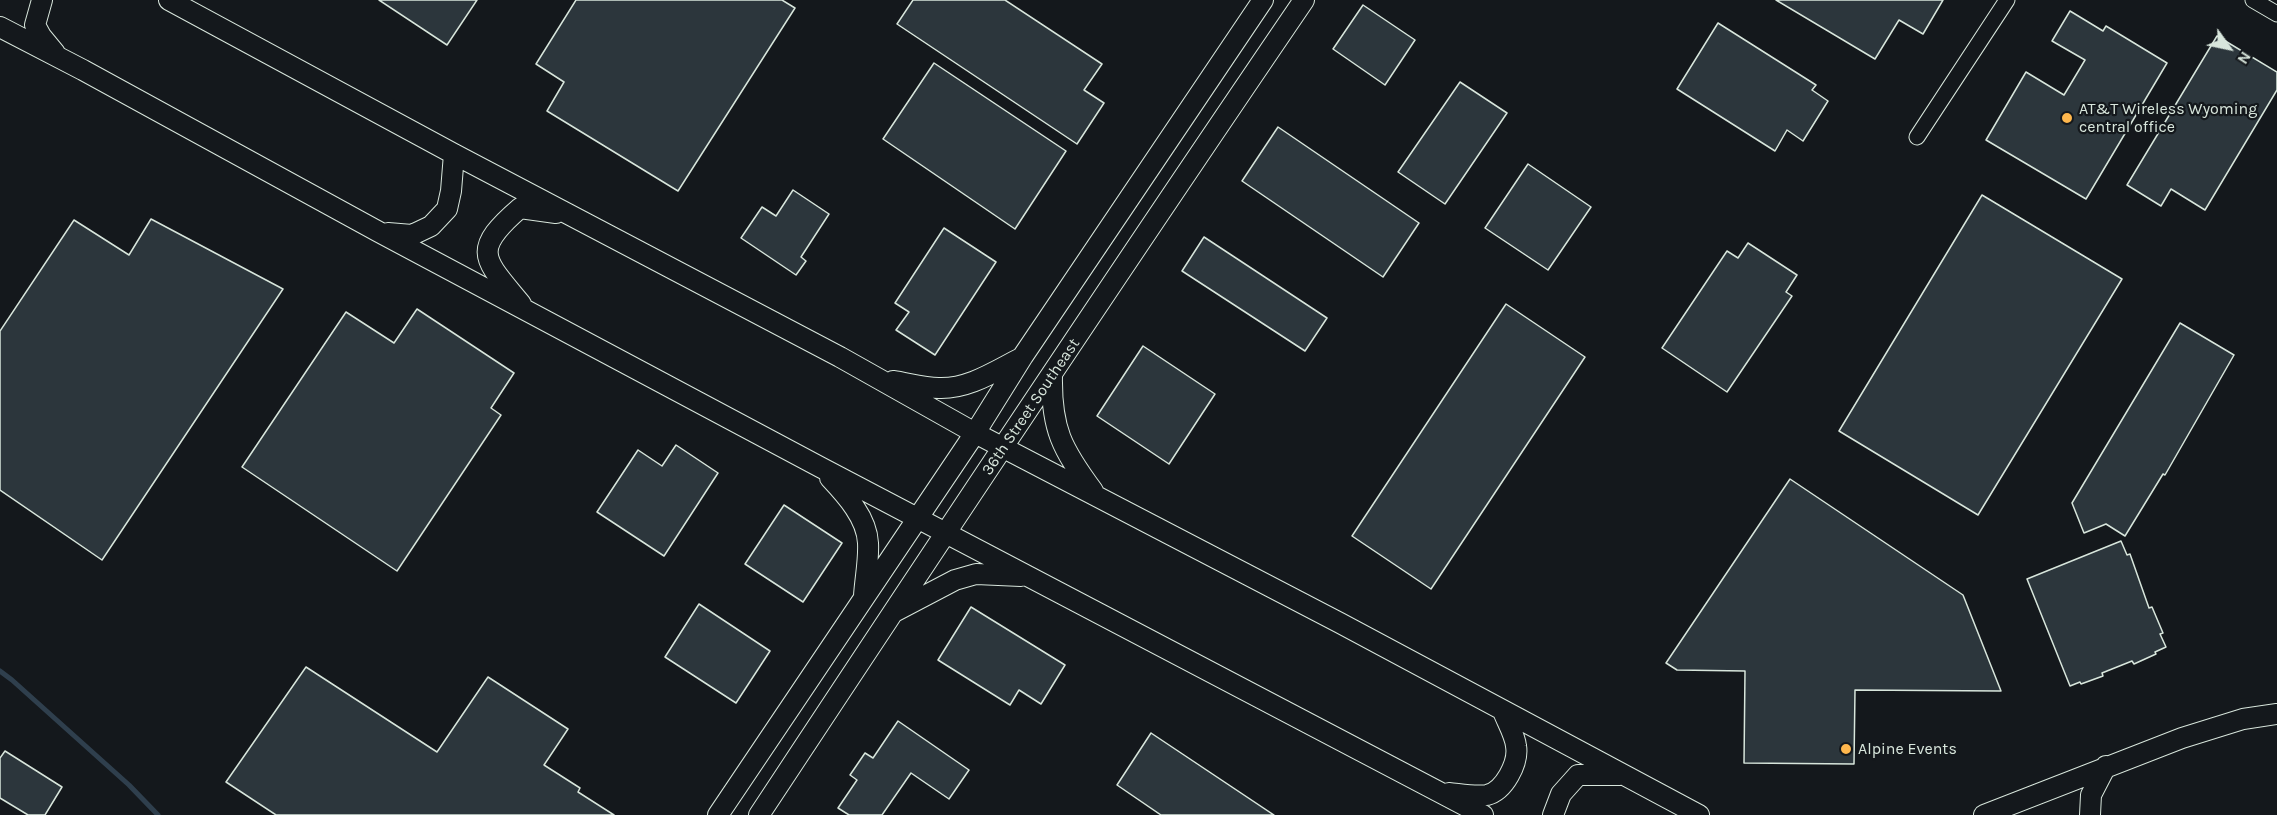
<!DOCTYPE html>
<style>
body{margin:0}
#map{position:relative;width:2277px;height:815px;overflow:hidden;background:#14181c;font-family:Karla,sans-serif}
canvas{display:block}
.north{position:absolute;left:2199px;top:18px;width:60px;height:60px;-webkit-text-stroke:4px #14181c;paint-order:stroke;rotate:123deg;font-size:16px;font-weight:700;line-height:24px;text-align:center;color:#d8e6dc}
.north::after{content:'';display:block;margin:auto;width:21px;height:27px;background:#d8e6dc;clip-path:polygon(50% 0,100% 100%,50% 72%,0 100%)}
</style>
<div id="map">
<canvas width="2277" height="815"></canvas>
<div class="north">N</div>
</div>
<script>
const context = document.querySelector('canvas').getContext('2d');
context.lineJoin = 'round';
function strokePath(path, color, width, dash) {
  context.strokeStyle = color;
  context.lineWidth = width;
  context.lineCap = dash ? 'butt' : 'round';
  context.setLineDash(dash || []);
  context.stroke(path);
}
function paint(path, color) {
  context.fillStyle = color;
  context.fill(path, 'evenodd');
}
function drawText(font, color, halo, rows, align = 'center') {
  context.font = font + ' Karla,sans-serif';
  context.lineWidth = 4.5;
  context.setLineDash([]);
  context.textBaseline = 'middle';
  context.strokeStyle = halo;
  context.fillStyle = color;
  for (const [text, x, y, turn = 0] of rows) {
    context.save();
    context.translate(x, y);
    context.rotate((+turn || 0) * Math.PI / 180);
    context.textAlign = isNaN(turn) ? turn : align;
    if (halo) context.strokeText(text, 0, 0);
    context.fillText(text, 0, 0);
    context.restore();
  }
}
strokePath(new Path2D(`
 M0,671l12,9 117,105 29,30`), '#2f3f4d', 5);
const building = new Path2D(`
 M379,0h98l-30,45z
 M576,0h206l13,8 -117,183 -131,-80 17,-29 -28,-18z
 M913,0h92l97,64 -18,26 20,13 -27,41 -180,-120z
 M1776,0h167l-20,34 -24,-14 -24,39z
 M1363,5l52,35 -30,45 -52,-36z
 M2070,11l33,20 3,-5 61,37 -81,136 -100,-59 40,-68 38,23 21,-35 -33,-19z
 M1718,23l98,62 -4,5 16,11 -25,40 -16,-11 -12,21 -98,-62z
 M2217,36l60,36v18l-72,120 -34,-21 -10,17 -34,-21z
 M934,63l132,88 -51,78 -132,-90z
 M1460,82l47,31 -62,91 -47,-32z
 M1278,127l141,96 -36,54 -141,-96z
 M1528,164l63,43 -43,63 -63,-42z
 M793,190l36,24 -28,43 5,4 -10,14 -55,-37 21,-31 14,9z
 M1982,195l140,84 -144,236 -139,-84z
 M151,219l132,70 -181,271 -102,-70v-159l74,-111 55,35z
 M944,228l52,34 -61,93 -39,-25 13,-18 -14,-9z
 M1204,237l123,81 -22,33 -123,-80z
 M1748,243l49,32 -11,17 6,4 -65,96 -65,-44 65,-97 11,7z
 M1506,304l79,53 -154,232 -79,-53z
 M417,309l97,64 -23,35 10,7 -104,156 -155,-104 104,-155 48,31z
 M2180,323l54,32 -69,120 -2,-1 -38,62 -19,-12 -22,9 -12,-30z
 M1143,346l72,48 -46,70 -72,-48z
 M676,445l42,28 -54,83 -67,-44 41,-62 24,16z
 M1790,479l173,116 38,96 -146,-1 -1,74 -110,-1 1,-92 -68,-1 -11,-7z
 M784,505l58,38 -39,59 -58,-38z
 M2121,541l6,14 3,-1 19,54 3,-1 11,26 -3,1 6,13 -11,5 1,2 -22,10 -2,-3 -30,12 1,3 -22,8 -1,-2 -10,4 -43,-107z
 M699,604l71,47 -34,52 -71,-46z
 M971,607l94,58 -24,39 -22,-14 -9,15 -72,-45z
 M306,667l131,85 51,-75 80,52 -24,36 36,23 -2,4 36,23h-338l-50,-33z
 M898,721l71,49 -20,29 -38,-26 -29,42h-33l-11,-7 19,-28 -7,-5 15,-22 8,5z
 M1151,733l123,82h-113l-44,-30z
 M5,751l57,36 -17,28h-17l-28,-17v-40z`);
paint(building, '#2c363c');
strokePath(building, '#d8e6dc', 1.5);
const minor = new Path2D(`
 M2253,0l24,14
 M1917,137l90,-137`);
const tertiary = new Path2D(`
 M42,0l-7,25 6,11 14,17
 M169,0l285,154 386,203 135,76 365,190 359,192
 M0,27l83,43 296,162 441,235 663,348
 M388,233l24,2 19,-9 16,-17 4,-18 3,-37
 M521,304c-37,-45 -51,-53 -1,-96l36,5
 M1052,376c-1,53 10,73 41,115
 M893,381c14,2 31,7 46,7 30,1 56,-17 82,-30
 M830,478c16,17 37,40 38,65 1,17 -3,36 -4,53
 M894,612l61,-32 21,-6 45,2
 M1449,793c11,1 27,4 38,2 17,-4 32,-32 29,-49 -1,-11 -9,-24 -13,-35
 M718,815l257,-382 48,-77 240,-356
 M759,815c180,-273 361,-545 545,-815
 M1553,815l8,-21 17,-19h42
 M1984,815l198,-77 61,-19 34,-5
 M2090,815l1,-20 15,-29`);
strokePath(minor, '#d8e6dc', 17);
strokePath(tertiary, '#d8e6dc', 22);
strokePath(minor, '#14181c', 15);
strokePath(tertiary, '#14181c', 20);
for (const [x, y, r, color] of [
 [2067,118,6,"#ffb74d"],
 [1846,749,6,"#ffb74d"]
]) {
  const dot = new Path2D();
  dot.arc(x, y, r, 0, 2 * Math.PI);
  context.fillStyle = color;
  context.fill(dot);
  strokePath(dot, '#14181c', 2);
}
drawText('16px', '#d8e6dc', '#14181c', [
 ["AT&T Wireless Wyoming",2079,109],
 ["central office",2079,127],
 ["Alpine Events",1858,749]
], 'left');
drawText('16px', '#d8e6dc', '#14181c', [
 ["36th Street Southeast",1031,407,-56]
]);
</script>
